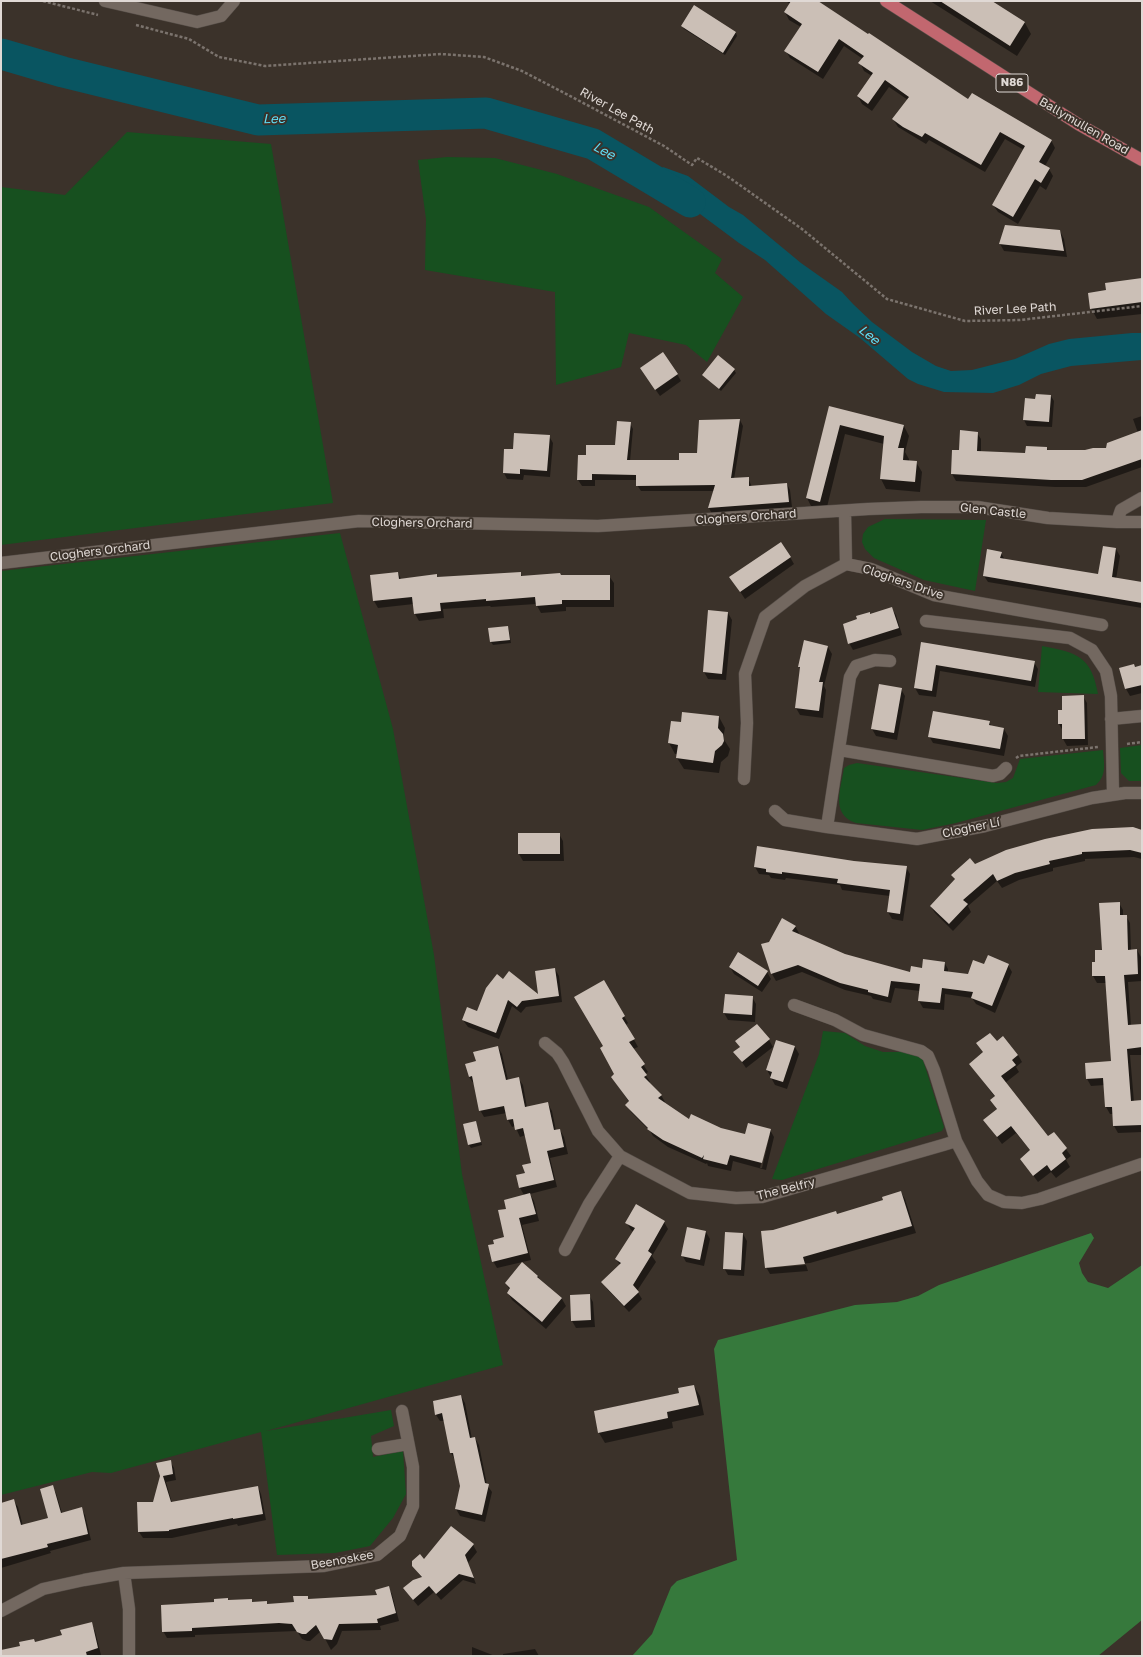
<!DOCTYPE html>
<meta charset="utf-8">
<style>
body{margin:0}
#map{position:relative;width:1143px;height:1657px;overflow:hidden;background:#3b322a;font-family:"Golos Text",sans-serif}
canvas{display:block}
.frame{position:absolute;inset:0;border:2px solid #e0d9d5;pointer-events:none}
</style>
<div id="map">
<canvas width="1143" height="1657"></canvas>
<div class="frame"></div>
</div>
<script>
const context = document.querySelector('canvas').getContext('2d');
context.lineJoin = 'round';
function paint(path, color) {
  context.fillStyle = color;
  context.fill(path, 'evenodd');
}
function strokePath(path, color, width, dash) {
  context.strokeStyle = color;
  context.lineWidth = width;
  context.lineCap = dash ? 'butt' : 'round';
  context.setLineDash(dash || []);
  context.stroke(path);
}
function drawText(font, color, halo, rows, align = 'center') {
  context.font = font + ' "Golos Text",sans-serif';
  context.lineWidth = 4;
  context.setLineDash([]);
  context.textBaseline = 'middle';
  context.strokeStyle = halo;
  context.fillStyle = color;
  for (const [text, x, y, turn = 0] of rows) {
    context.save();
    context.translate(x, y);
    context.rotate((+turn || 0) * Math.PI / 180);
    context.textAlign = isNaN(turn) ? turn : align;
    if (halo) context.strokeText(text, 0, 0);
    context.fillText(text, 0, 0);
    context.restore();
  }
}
paint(new Path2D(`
 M127,132l144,12 62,359 -332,42v-358l64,8z
 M447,157l48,1 62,16 92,33 73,52 -7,14 28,24 -36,65 -21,-17 -57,-12 -8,34 -65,18 -1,-93 -130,-22 1,-51 -8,-59z
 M885,519l101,1 -11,71 -51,-11 -50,-22 -9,-9 -3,-7 1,-8 5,-7z
 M340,533l53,196 41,226 28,219 41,191 -237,66 125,-21 3,16 -23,10 2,21 30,-6 3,43 -13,24 -23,28 -35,7 -58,2 -16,-123 -150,41 -19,-1 -91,23v-924z
 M1042,646c36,7 49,10 56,48l-60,-2z
 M1142,745v36h-13l-8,-8 -1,-25z
 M1103,750c1,14 4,25 -7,35l-140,38 -34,7 -66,-7c-26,-9 -15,-34 -12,-55l5,-3 8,-2 140,20 9,-1 7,-4 7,-19z
 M823,1031l22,2 20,13 18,6h22l15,4 3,4 21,67 -2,4 -160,49 -10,-1 47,-125z`), '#17501f');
paint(new Path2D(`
 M1091,1233l3,5 -15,25 3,10 6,9 20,6 34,-23v355l-44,36h-466l20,-22 19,-47 6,-6 60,-21 -23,-211 4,-9 137,-35 42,-3 21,-6 21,-11z`), '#36793c');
paint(new Path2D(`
 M663,167l25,9 41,31 14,8 58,48 41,29 11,12 19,18 40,30 24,14 15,5 21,-1 43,-11 34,-15 20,-5 63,-6h10v27l-71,6 -30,8 -22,11 -26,8 -49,-1 -26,-8 -10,-5 -48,-41 -34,-24 -61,-54 -26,-17 -39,-29 -50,-28z`), '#095561');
paint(new Path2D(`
 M786,1h30l153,99 82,40 4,8 -10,18 4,3 4,7 -7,14 -6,-4 -22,38 -20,-12 -5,-7 31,-55 -19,-11 -20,33 -56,-32 -3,4 -28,-17 -5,-8 15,-19 -19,-13 -17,24 -10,-7 -4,-8 14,-20 -8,-5 -4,-8 3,-4 -19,-13 -21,33 -33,-21 -4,-7 15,-24 -12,-7 -4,-8 5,-8z
 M930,1h60l35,22 6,11 -14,22z
 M682,26l54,7 1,3 -12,19 -41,-26z
 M1060,231l4,8 3,18 -63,-6 -4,-7z
 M1142,279v35l-45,5 -6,-11 16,-17z
 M734,370l2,3 -15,18 -18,-16z
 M677,374l4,7 -21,15 -15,-21z
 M1051,396l3,5 -2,26 -25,-1 -3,-6 2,-21 10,1z
 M830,407l74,19 5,10 -4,16 4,7v2l7,1 6,10 -2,20 -34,-3 -5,-10 3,-35 -39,-10 -19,77 -14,-3 -5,-10z
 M1142,416v51l-56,20h-31l-99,-6 -4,-7 8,-23 17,-18 4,6v13l45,2 21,-6 1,3h38l21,-2 31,-16 -5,-14z
 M740,420l3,6 -9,53 14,-1 4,9 35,-3 3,6 2,17 -80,7 -3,-6 5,-17h-73l-4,-6v-5h-42v6h-13l-4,-6 9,-24 29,-10 14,-23 3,6 -3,32h50l18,-7z
 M549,436l4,7 -3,34 -26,-2 -1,5 -16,-1 -3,-6 10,-23z
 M1116,549l4,7 -4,23 26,4v25l-154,-26 -4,-6 17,-23 4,7 94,15z
 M790,557l4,7 -49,35 -10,-15z
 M398,573l3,6 35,-4 2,3 82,-5 2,3h87l5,7v24h-48v4l-25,2 -5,-9 -45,3 -1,-1 -47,3 1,9 -25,3 -4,-7 -1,-10 -36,4 -4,-7z
 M892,609l4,6 6,20 -49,15 -4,-7 21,-28z
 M728,613l4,7 -6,60 -18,-1 -4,-7z
 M508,627l1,3 2,13 -18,2 -2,-3 -1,-13z
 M922,643l112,19 4,7 -3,18 -95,-16 -4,26 -17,-2 -4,-7z
 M828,647l4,7 -8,32 2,4 -3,28 -23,-3 -4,-7 5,-38 -2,-3z
 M1142,666v27l-12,3 -4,-7 -5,-21z
 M901,689l4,7 -8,44 -21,-4 -4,-7z
 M1083,696l4,7 1,42 -21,1 -4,-7v-8l-4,-7 4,-13z
 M719,717l6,11 -2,10 7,11 -2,7 -7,6 -2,11 -35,-4 -7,-11 1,-4h-3l-6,-11z
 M989,722l3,5 12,2 4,7 -4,20 -71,-13 -4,-7z
 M1142,831v28l-8,-2 -49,2v2l-32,7v3l-34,9 -17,8 -5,-7 -29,25 3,6 -18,19 -18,-18 -4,-6 24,-27 -3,-5 23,-10z
 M559,834l4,7 1,20h-41l-4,-7z
 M854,862l52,5 4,7 -7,47 -11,-2 -4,-7 2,-16 -48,-6 -2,-5 -54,-7 -1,2 -14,-2 -2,-3 -10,-1 -4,-7z
 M1119,903l4,7v6h3l4,7 1,28 6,-1 4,7 1,24 -14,1 3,44 11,-1v30h-12l4,47 8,-1v31l-24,1 -4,-7 -1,-12h-3l-4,-7 -1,-22 -14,1 -4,-7 -1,-15 26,-2 -5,-79h-10l-4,-7v-13h3l7,-12z
 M795,926l4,7 -1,2 47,20 66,18 33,-11 4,7v4l20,2 17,-9 23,-1 4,7 -17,41 -19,-9 -4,-6 -27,-4 -1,16 -21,-2 -4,-7 1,-10 -25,-3 -4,15 -18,-4 -2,-3 -26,-6 -43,-18 -26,9 -4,-7 -10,-29 7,-2z
 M730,967l37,5 4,7 -9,13 -28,-18z
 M555,969l4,7 3,26 -36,5 -5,6 -9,-7 -13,33 -31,-12 -5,-7 15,-8 25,-32 36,16z
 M604,982l24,41 -2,2 12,22 -5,2 15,23 -3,2 5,8 -1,1 12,12 4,7 -1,1 26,17 30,9 26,6 24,-5 4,7 -8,33 -33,-9 -2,10 -23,-5 -1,-3 -1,1 -38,-17 -15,-11 -3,-5 -19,-19 -4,-7 2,-3 -17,-25 4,-2 -12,-28zM768,1134h2l-8,34h-2z
 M752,997l4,7 -1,18 -27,-2 -4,-7z
 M769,1040l4,7 -27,21 -11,-16 5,-4 -3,-7z
 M777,1041l18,6 4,7 -12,35 -12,-4 -8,-15z
 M997,1043l21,12 4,7 -6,5 3,5 -14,11 43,55 6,-5 17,23 -5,4 4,7 -14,11 -5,-6 -13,10 -17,-23 10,-8 -15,-18 -14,11 -17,-23 12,-11 -6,-10 4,-3 -25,-33 14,-11 -6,-9z
 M498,1047l4,7 6,26 10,-2 5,7 4,23 21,-4 4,7 4,20 4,-1 4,7 4,17 -18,4 7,29 -27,7 4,7 5,20 -17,4 9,35 -34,8 -4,-7 3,-16 9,-7 2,-29 17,-14 -4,-7 -3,-12 9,-2 6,-10 -6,-29 -6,2 -5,-11 -3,1 -4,-7 -1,-7 -23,4 -4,-7 -6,-26 -5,-7 8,-15z
 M476,1122l6,23 -11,3 -2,-3z
 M901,1192l4,7 11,34 -106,30 -42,3v2l38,-3 2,6 -38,3 -4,-7 8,-36 63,-16 47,-15z
 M664,1222l4,7 -16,27 4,6 -19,29 5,8 -13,13 -22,-23 -4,-7 17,-17 -4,-6 18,-27 -3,-2 -4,-7z
 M706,1232l4,7 -6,27 -18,-4 -4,-7z
 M743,1234l4,7 -3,35 -16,-1 -4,-7z
 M538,1276l3,6 21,17 4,7 -20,23 -34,-29 -4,-7 2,-3 -4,-6z
 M589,1295l4,7 2,25 -19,1 -4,-7 -1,-25z
 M694,1386l6,10 4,19 -32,7 1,6 -68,15 -6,-10 -4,-22 85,-18z
 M461,1396l4,7 7,36 3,-1 4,7 8,40 5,7 -7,30 -25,-6 -4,-7 5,-23 -6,-26 -4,-7 -6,-32h-5l-4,-6z
 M170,1461l4,7 2,12 -10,2 6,21 86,-16 3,7 5,26 -28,6 -1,-2 -65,14h-29l-4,-6 15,-29 7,-27z
 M52,1487l4,6 6,20 19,-5 4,7 6,25 -41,11 1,2 -50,15v-43l13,-24 4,6 5,19 27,-7z
 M473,1545l4,7 -9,11 8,21 -13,-4 -22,20 -7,-8 -16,14 -14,-17 18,-11 -9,-12 11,-6z
 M388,1587l4,7 7,27 -19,5 1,4 -39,1 -5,13 -6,6 -10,-19 -11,10h-3l-5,-2 -5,-8 -102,4v2l-28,1 -4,-7 52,-28 13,-4 1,2 22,-1 2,3 13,-1 2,3 27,-2 12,-6 2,3 69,-4z
 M91,1624l4,7 6,24 -97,1 31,-13 28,-7z
 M472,1647l23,9h-23z
 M535,1649l4,7h-36v-2z`), '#0007');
strokePath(new Path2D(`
 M1,54l62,18 195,48 228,-7 107,31 97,58`), '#095561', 31);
paint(new Path2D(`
 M791,1h27l50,33 1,-1 99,66 4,-6 80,47 -13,22 11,6 -9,15 -6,-4 -22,38 -21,-12 33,-59 -25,-14 -19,33 -56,-32 -3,4 -19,-10 -11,-8 17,-22 -24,-17 -17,24 -11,-8 16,-23 -15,-10 6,-7 -25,-17 -21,33 -34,-21 18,-27 -18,-12z
 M940,1h52l33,21 -15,24z
 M694,5l42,27 -13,21 -42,-27z
 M1005,225l55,5 4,21 -65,-7z
 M1142,278v24l-52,7 -2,-16 18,-3 -1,-7z
 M663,352l15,22 -23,16 -15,-22z
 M718,355l17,14 -16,20 -17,-14z
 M1036,394l15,1 -2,27 -26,-2 2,-22 10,1z
 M829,406l75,19 -6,23h6l-1,12 14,1 -2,21 -35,-3 4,-43 -44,-11 -20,77 -14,-4z
 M740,419l-9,59 18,-1v9l38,-3 2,19 -81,6 7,-23 -79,1v-11l-44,-1v6h-15l1,-25h8v-10h29l2,-24 14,1 -4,38h52v-7h18l2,-33z
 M960,430l18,2 -1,19 48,2 1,-7 21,1v3h38l8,-2h13l1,-5 35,-13v29l-60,21h-31l-100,-6 1,-24h7z
 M514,433l36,2 -3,36 -27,-2v5l-17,-1 1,-24h9z
 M781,542l10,15 -51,35 -11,-15z
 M1103,546l13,2 -4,29 30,5v21l-159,-27 4,-27 15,3 -2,6 98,16z
 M398,572l1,7 38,-5v3l84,-5v4l39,-3 1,2h49v25h-48v4l-26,2 -1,-9 -49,4v-2l-46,4 1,8 -27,3 -2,-17 -39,4 -3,-26z
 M892,607l7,21 -51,16 -5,-20 14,-5 -1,-3 14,-4v2z
 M708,610l20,2 -6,62 -19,-2z
 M508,626l2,14 -20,2 -2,-14z
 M804,640l24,6 -9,36h4l-4,29 -24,-3 5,-41h-2z
 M921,642l114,19 -4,20 -95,-16 -4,26 -18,-3z
 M1134,664l1,3 7,-2v20l-17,4 -6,-21z
 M879,684l23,4 -8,45 -23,-4z
 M1084,695l1,44h-23v-15h-4v-14h4v-14z
 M933,711l57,10 -1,4 15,3 -4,21 -72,-12z
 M682,712l37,4 -1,12 5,6 1,7 -2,4 -7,6 -2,12 -37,-5 2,-13 -10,-2 3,-22 10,1z
 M1133,827l9,3v23l-12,-3 -48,2v2l-33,7 1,3 -35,9 -18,8 -4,-7 -30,26 5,4 -19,20 -19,-18 25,-27 -4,-4 19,-17 5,6 31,-14 39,-11 47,-10z
 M518,833h42v21h-42z
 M757,846l97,15 53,5 -7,48 -13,-2 3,-22 -53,-7 1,-4 -56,-7v2l-16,-2v-3l-12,-2z
 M1120,902v13h7l1,35 9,-1 1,25 -14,1 4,50 14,-1v23l-15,2 4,52 11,-1v25l-29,1 -1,-19h-7l-2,-29 -17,1 -1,-16 26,-2 -6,-85h-13v-14h3v-12h7l-3,-47z
 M782,918l14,8 -4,5 53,23 65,18 1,-6 11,2 1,-9 22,3 -1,9 24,3 5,-14 11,4 4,-9 21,9 -17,42 -21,-8 2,-6 -31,-4 -2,15 -22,-2 2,-17 -29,-3 -3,16 -20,-5v-2l-28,-7 -42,-18 -27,9 -10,-30 8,-2z
 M738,952l30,19 -10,15 -29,-19z
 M555,968l4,28 -37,5 -5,6 -9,-7 -12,33 -34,-13 5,-13 10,4 9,-23 11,-14 6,5 6,-8 29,23 -3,-23z
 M604,980l21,36 -3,2 13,21 -6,3 16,22 -4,3 6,8 -3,2 18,18 -4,3 31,21 2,-5 30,14 24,6 3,-11 23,6 -9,34 -32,-8 -3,10 -24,-6 1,-4 -2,3 -39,-18 -16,-11 1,-1 -23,-23 4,-4 -18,-24 3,-3 -14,-26 3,-2 -29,-49z
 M725,994l28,2 -1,19 -29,-2z
 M757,1024l13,15 -28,23 -9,-10 7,-5 -5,-6z
 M990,1033l7,8 6,-5 15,19 -6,5 4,5 -15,11 47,60 6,-4 13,16 -5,5 4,6 -15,12 -4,-6 -14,11 -13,-17 10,-9 -19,-24 -14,11 -14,-17 14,-11 -7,-9 5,-4 -26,-32 14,-12 -7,-9z
 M776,1040l19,6 -12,36 -13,-4 2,-6 -6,-2z
 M498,1046l8,34 13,-3 6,30 23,-5 6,28 6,-1 4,18 -17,4 7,29 -35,8 -3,-13 9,-2 -3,-8 9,-2 -8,-35 -8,2 -2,-11 -6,1 -3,-14 -25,5 -7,-35 -3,1 -4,-13 11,-3 -3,-9z
 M476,1121l5,21 -13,3 -5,-21z
 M901,1191l11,35 -109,31 2,7 -40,4 -4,-37 12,-1 63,-19 1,3 46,-14 -1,-3z
 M530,1193l6,21 -17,4 9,35 -36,9 -4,-17 6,-1 -1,-4 11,-3 -6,-27 8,-1 -2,-9z
 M636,1204l29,17 -17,30 4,3 -19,31 6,7 -15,14 -23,-24 20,-19 -6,-4 20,-31 -10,-5z
 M687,1227l19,4 -6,29 -19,-4z
 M725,1232l18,1 -2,37 -18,-1z
 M522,1262l16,14 -1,1 25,21 -20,24 -35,-29 3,-5 -5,-5z
 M590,1294l1,26 -20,1 -1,-26z
 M694,1385l5,20 -32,7 1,6 -70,15 -4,-22 85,-18 -1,-5z
 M461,1395l9,43 5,-1 10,46 4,1 -7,31 -27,-6 5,-23 -7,-33h-3l-8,-40 -7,2 -2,-14z
 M171,1460l2,14 -10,2 8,26 87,-16 5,28 -30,5v-1l-64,12v1l-31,1 -1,-30h16l7,-26 -4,-13z
 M53,1485l8,28 21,-6 6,27 -41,10 1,3 -47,12v-56l13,-4 7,26 27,-7 -8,-29z
 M451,1526l23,18 -9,11 9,23 -15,-4 -23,20 -7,-8 -16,14 -10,-12 10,-8 9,-3 -10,-11v-5l8,-7 4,5z
 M389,1586l7,27 -19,6 1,4 -39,1 -7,16 -8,-1 -8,-14 -10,9h-4l-5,-2 -5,-8 -13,-1 -87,5v3l-30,1 -1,-27 53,-3v-3l14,-1v2l24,-1v3l15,-1v3l27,-2 -1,-6h15v3l69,-4 -2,-5z
 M92,1622l6,26 -12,4 1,4h-86v-6l19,-4 -1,-4 15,-3 1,3 27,-7 -2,-5z`), '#cbbfb6');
const minor = new Path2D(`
 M105,1l92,21 24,-6 13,-15
 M845,511l1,53
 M1117,522l4,-12 21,-12
 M1,563l358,-42 239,5 270,-17 53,-2h56l71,11 69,4h25
 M926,621l144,17 22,12 14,21 5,25 2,98
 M1111,719l31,-3
 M840,750l153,26 7,-2 6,-6
 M744,779l3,-56 -2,-49 20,-57 40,-31 41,-22 25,5 63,26 168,30
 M775,811l10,9 42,7 90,12 68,-13 107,-28 33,-5h17
 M827,827l23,-150 6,-11 19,-6 15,1
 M794,1005l41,15 28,15 58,16 7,5 6,14 22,71
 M545,1043l12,10 6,9 35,69 22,25 70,37 46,5 26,-1 181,-52 13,-4 21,40 11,14 16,7 18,1 18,-4 102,-35
 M565,1250l24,-46 31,-48
 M378,1449l30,-5
 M124,1573l5,36v47
 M1,1611l42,-22 41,-9 40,-7 200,-7 53,-11 23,-19 13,-30v-39l-11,-56`);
const major = new Path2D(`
 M886,1l192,123 64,36`);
strokePath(minor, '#574f49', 13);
strokePath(major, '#574f49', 13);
strokePath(new Path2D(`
 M43,1l55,14
 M136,25l53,14 30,18 46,9 176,-12 43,3 38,14 50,26 92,49 28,19 5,-7 30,18 75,53 85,70 78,22 55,-1 122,-14
 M1127,744l15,-2
 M1016,758l3,-2 79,-9`), '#7b736d', 2.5, [3, 2]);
strokePath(minor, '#736860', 12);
strokePath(major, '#c2676f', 12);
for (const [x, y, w] of [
 [1012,83,32]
]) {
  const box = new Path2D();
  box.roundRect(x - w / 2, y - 9, w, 18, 3);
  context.fillStyle = '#3b322a';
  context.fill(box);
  strokePath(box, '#e0d9d5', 1);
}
drawText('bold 11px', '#e0d9d5', null, [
 ["N86",1012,83]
]);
drawText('12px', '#e0d9d5', '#3b322a', [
 ["River Lee Path",617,111,29],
 ["Ballymullen Road",1084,126,30],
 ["River Lee Path",1015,309,-3],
 ["Glen Castle",993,511,6],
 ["Cloghers Orchard",746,517,-4],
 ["Cloghers Orchard",422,523,1],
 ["Cloghers Orchard",100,551,-7],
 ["Cloghers Drive",903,582,19],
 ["Clogher Lí",971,828,-12],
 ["The Belfry",786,1189,-14],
 ["Beenoskee",342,1560,-10]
]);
drawText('italic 13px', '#60dff7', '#3b322a', [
 ["Lee",274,119,-1],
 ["Lee",604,151,29],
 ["Lee",869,335,39]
]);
</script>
